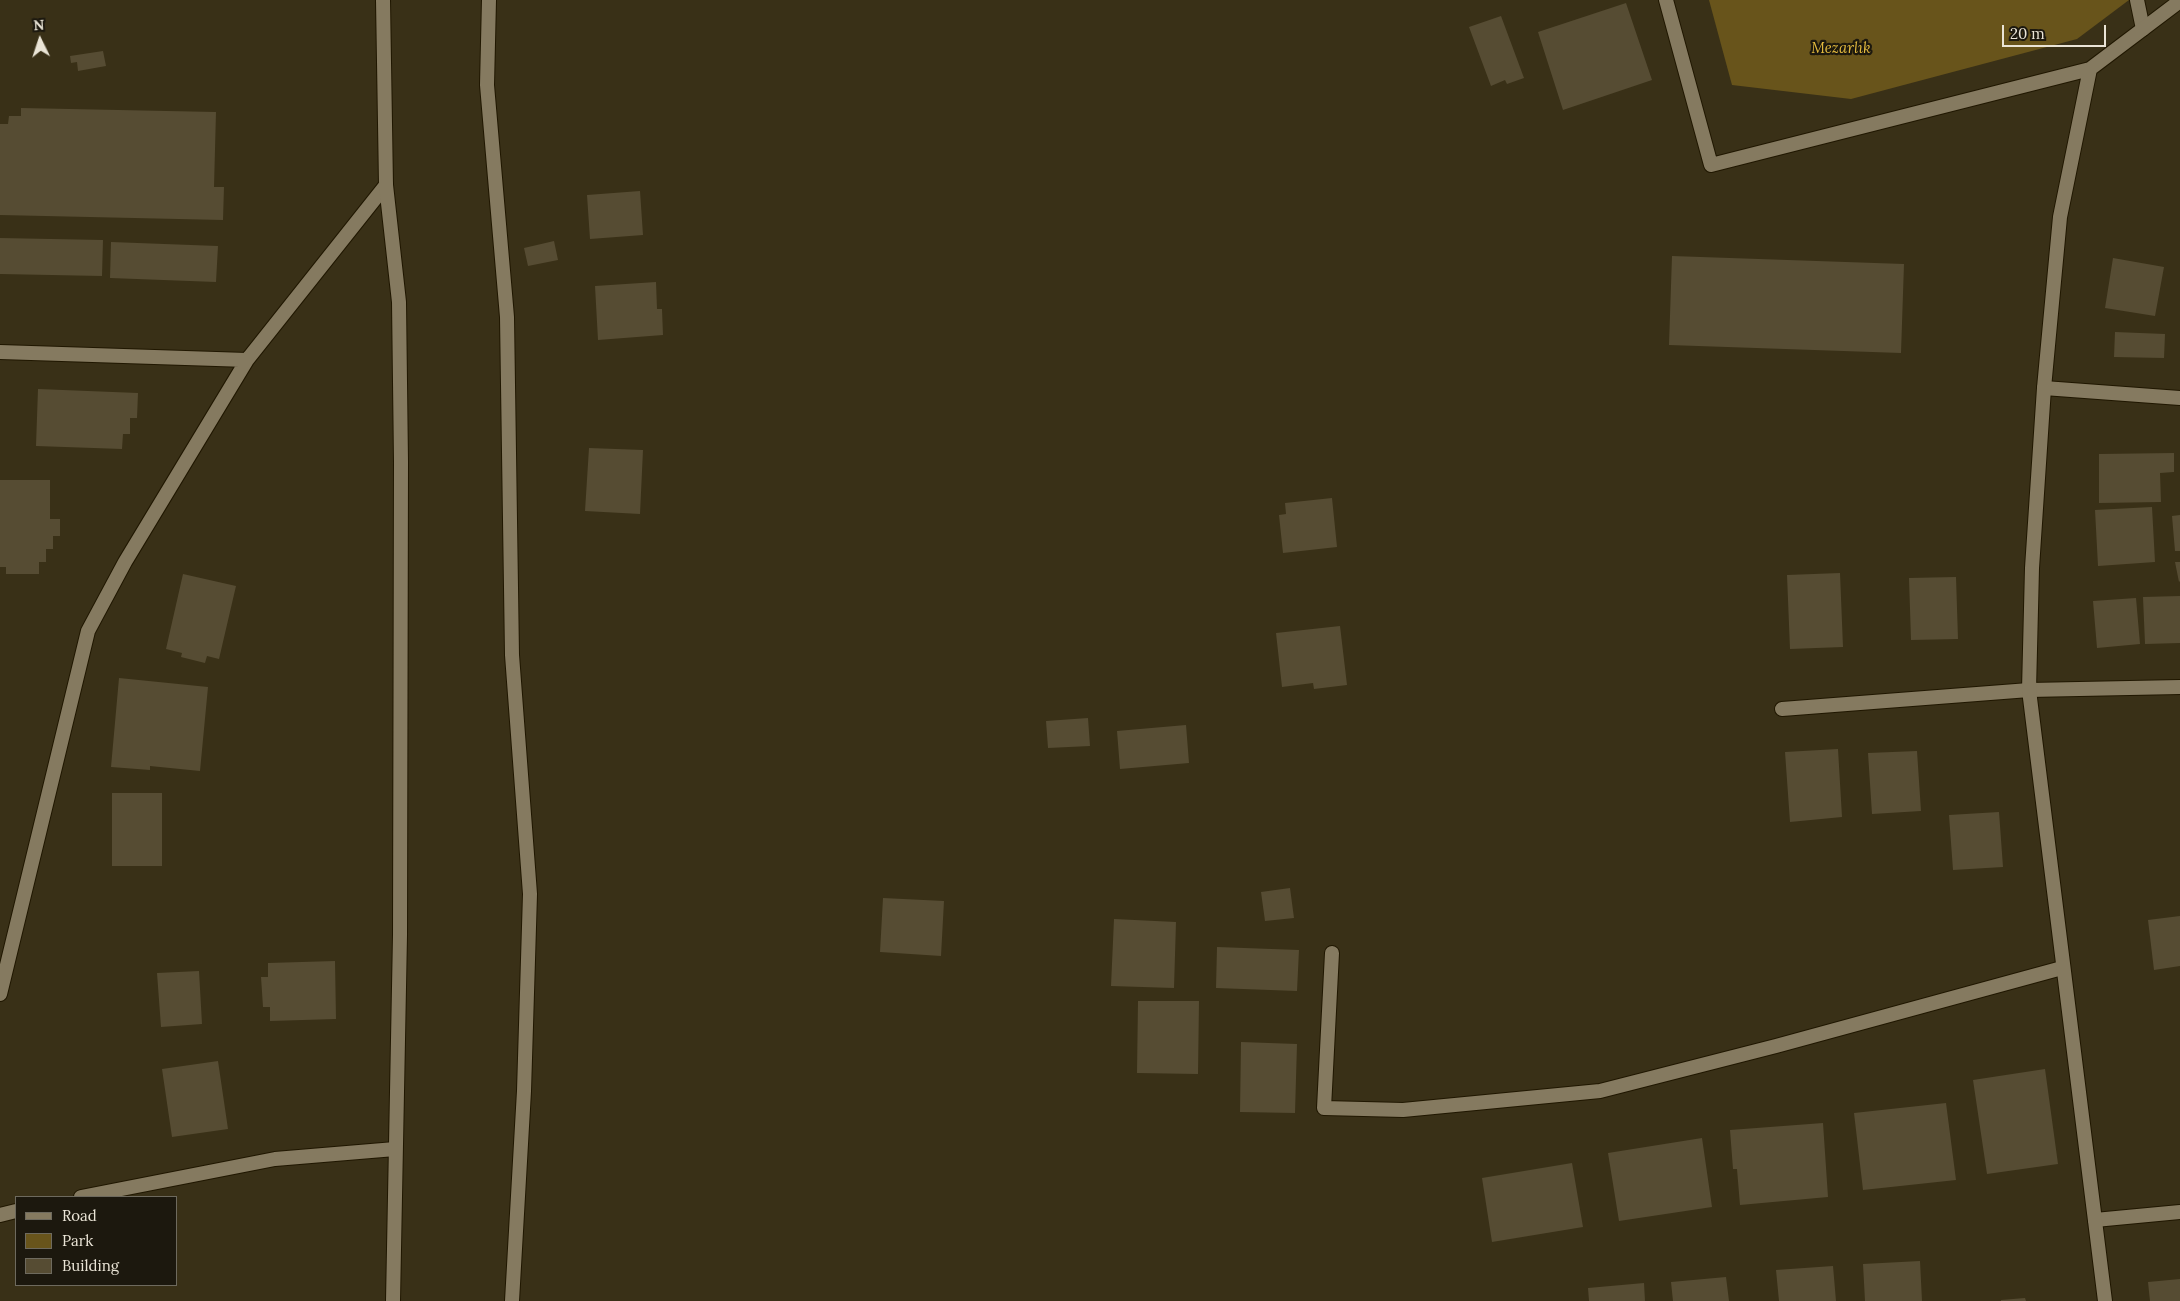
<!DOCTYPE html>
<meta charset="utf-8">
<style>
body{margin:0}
#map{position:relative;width:2180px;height:1301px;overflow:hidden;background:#393017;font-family:Lora,serif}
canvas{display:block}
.legend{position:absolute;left:15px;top:1196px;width:162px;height:90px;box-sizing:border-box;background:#1c180e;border:1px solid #6e6a5e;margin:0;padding:6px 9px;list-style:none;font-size:15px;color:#eae4d6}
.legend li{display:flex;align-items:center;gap:10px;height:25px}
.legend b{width:25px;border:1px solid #6e6a5e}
.north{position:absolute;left:15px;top:15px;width:50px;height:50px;-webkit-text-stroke:4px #1c180e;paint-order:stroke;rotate:356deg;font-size:14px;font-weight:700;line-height:20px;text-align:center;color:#eae4d6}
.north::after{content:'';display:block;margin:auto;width:18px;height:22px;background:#eae4d6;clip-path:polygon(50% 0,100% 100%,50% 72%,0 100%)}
.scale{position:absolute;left:2002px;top:25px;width:104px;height:22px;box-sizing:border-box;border:2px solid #eae4d6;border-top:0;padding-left:6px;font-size:15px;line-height:18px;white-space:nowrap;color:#eae4d6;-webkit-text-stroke:4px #1c180e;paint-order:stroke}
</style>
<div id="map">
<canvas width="2180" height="1301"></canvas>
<ul class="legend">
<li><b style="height:6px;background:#857a60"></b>Road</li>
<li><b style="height:14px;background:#68541b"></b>Park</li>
<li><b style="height:14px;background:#564c33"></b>Building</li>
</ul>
<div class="north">N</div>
<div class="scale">20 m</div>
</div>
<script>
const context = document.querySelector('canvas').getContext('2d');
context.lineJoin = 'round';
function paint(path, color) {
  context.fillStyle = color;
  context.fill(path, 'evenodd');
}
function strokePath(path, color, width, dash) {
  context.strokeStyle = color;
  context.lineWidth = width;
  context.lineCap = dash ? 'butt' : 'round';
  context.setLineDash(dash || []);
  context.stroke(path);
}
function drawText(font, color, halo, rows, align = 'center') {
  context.font = font + ' Lora,serif';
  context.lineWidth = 4.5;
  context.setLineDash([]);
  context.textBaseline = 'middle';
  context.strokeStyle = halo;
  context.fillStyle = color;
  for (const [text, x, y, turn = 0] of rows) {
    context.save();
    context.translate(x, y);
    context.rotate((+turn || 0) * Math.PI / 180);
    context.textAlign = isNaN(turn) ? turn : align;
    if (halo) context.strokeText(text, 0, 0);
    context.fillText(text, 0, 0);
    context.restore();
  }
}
paint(new Path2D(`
 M1709,0h420l-52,39 -226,60 -119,-14z`), '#68541b');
paint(new Path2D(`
 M1626,3l26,77 -89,30 -25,-78z
 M1501,16l23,62 -17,6 -2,-4 -14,6 -22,-59z
 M103,51l3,15 -28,5 -1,-9 -6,1 -1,-7z
 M21,108l195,4 -2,75h10l-1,33 -223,-5v-91h8l1,-8h12z
 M640,191l3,44 -53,4 -3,-44z
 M0,238l103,2 -1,36 -102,-2z
 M554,241l4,19 -30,6 -4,-18z
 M111,242l107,4 -2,36 -106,-4z
 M1672,256l232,8 -3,89 -232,-8z
 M2113,258l51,9 -9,49 -50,-8z
 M656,282l1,27h5l1,26 -65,5 -3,-54z
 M2115,332l50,2 -1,24 -50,-1z
 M38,389l100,4 -1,25h-7v16h-7l-1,15 -86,-3z
 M589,448l54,2 -3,64 -55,-3z
 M2174,453v19l-14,1 1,29 -62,1v-49z
 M0,480h50v39h10v17h-7v13h-7v13h-7v12h-33v-7h-6z
 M1332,498l5,49 -54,6 -4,-38 7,-1 -1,-11z
 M2152,507l3,55 -57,4 -3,-56z
 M2180,515v36h-5l-3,-35z
 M2175,562h5v19l-1,1z
 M1840,573l3,74 -53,2 -3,-74z
 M183,574l53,12 -17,73 -12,-3 -2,7 -24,-6 1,-4 -16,-4z
 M1956,577l2,62 -47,1 -2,-62z
 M2180,596v47l-35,1 -2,-47z
 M2136,598l4,46 -43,4 -4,-47z
 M1340,626l7,59 -33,4 -1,-6 -31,4 -6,-54z
 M119,678l89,9 -8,84 -50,-5v4l-39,-3z
 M1088,718l2,28 -42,2 -2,-27z
 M1186,725l3,38 -69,6 -3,-38z
 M1838,749l4,68 -52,5 -5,-70z
 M1917,751l4,60 -49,3 -4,-61z
 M112,793h50v73h-50z
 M1999,812l4,55 -50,3 -4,-55z
 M1290,888l4,30 -29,3 -4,-29z
 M883,898l61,3 -3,55 -61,-4z
 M2180,916v50l-26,4 -6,-50z
 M1114,919l62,3 -2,66 -63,-2z
 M1217,947l82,3 -2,41 -81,-3z
 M335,961l1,58 -66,2v-14h-7l-2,-30h7v-14z
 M199,971l3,53 -41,3 -4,-54z
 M1138,1001h61l-1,73 -61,-1z
 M1241,1042l56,2 -2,69 -55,-1z
 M218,1061l10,68 -56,8 -10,-68z
 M2045,1069l13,95 -71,10 -14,-94z
 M1946,1103l10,77 -93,10 -9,-77z
 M1823,1123l5,74 -88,8 -3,-36h-4l-3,-39z
 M1702,1138l10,69 -93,14 -11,-68z
 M1572,1163l11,64 -91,15 -10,-64z
 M1920,1261l2,40h-57l-2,-37z
 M1833,1266l3,35h-57l-3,-31z
 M1726,1277l3,24h-56l-2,-19z
 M2180,1279v22h-30l-2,-19z
 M1644,1283l1,18h-56l-1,-13z
 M2025,1298l1,3h-25v-1z`), '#564c33');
const minor = new Path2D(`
 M2137,0l6,29
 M0,352l247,8
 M2044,388l136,10
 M1782,709l247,-19 151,-3
 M1332,953l-8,155 79,2 197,-19 176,-45 286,-78
 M0,994l88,-363 37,-69 122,-202 139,-175
 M81,1197l194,-38 120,-10
 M0,1215l16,-4
 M2095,1220l85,-8`);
const tertiary = new Path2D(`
 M383,0l3,185 13,117 2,160 -1,473 -7,366
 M489,0l-2,85 20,232 5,338 18,239 -6,197 -12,210
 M1666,0l45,165 379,-96 90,-68
 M2090,69l-30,148 -16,171 -12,180 -3,122 76,611`);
strokePath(minor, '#201701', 16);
strokePath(tertiary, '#201701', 16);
strokePath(minor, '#857a60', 14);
strokePath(tertiary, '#857a60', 14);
drawText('italic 15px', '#e2b93e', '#1c180e', [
 ["Mezarlık",1841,49]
]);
</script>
